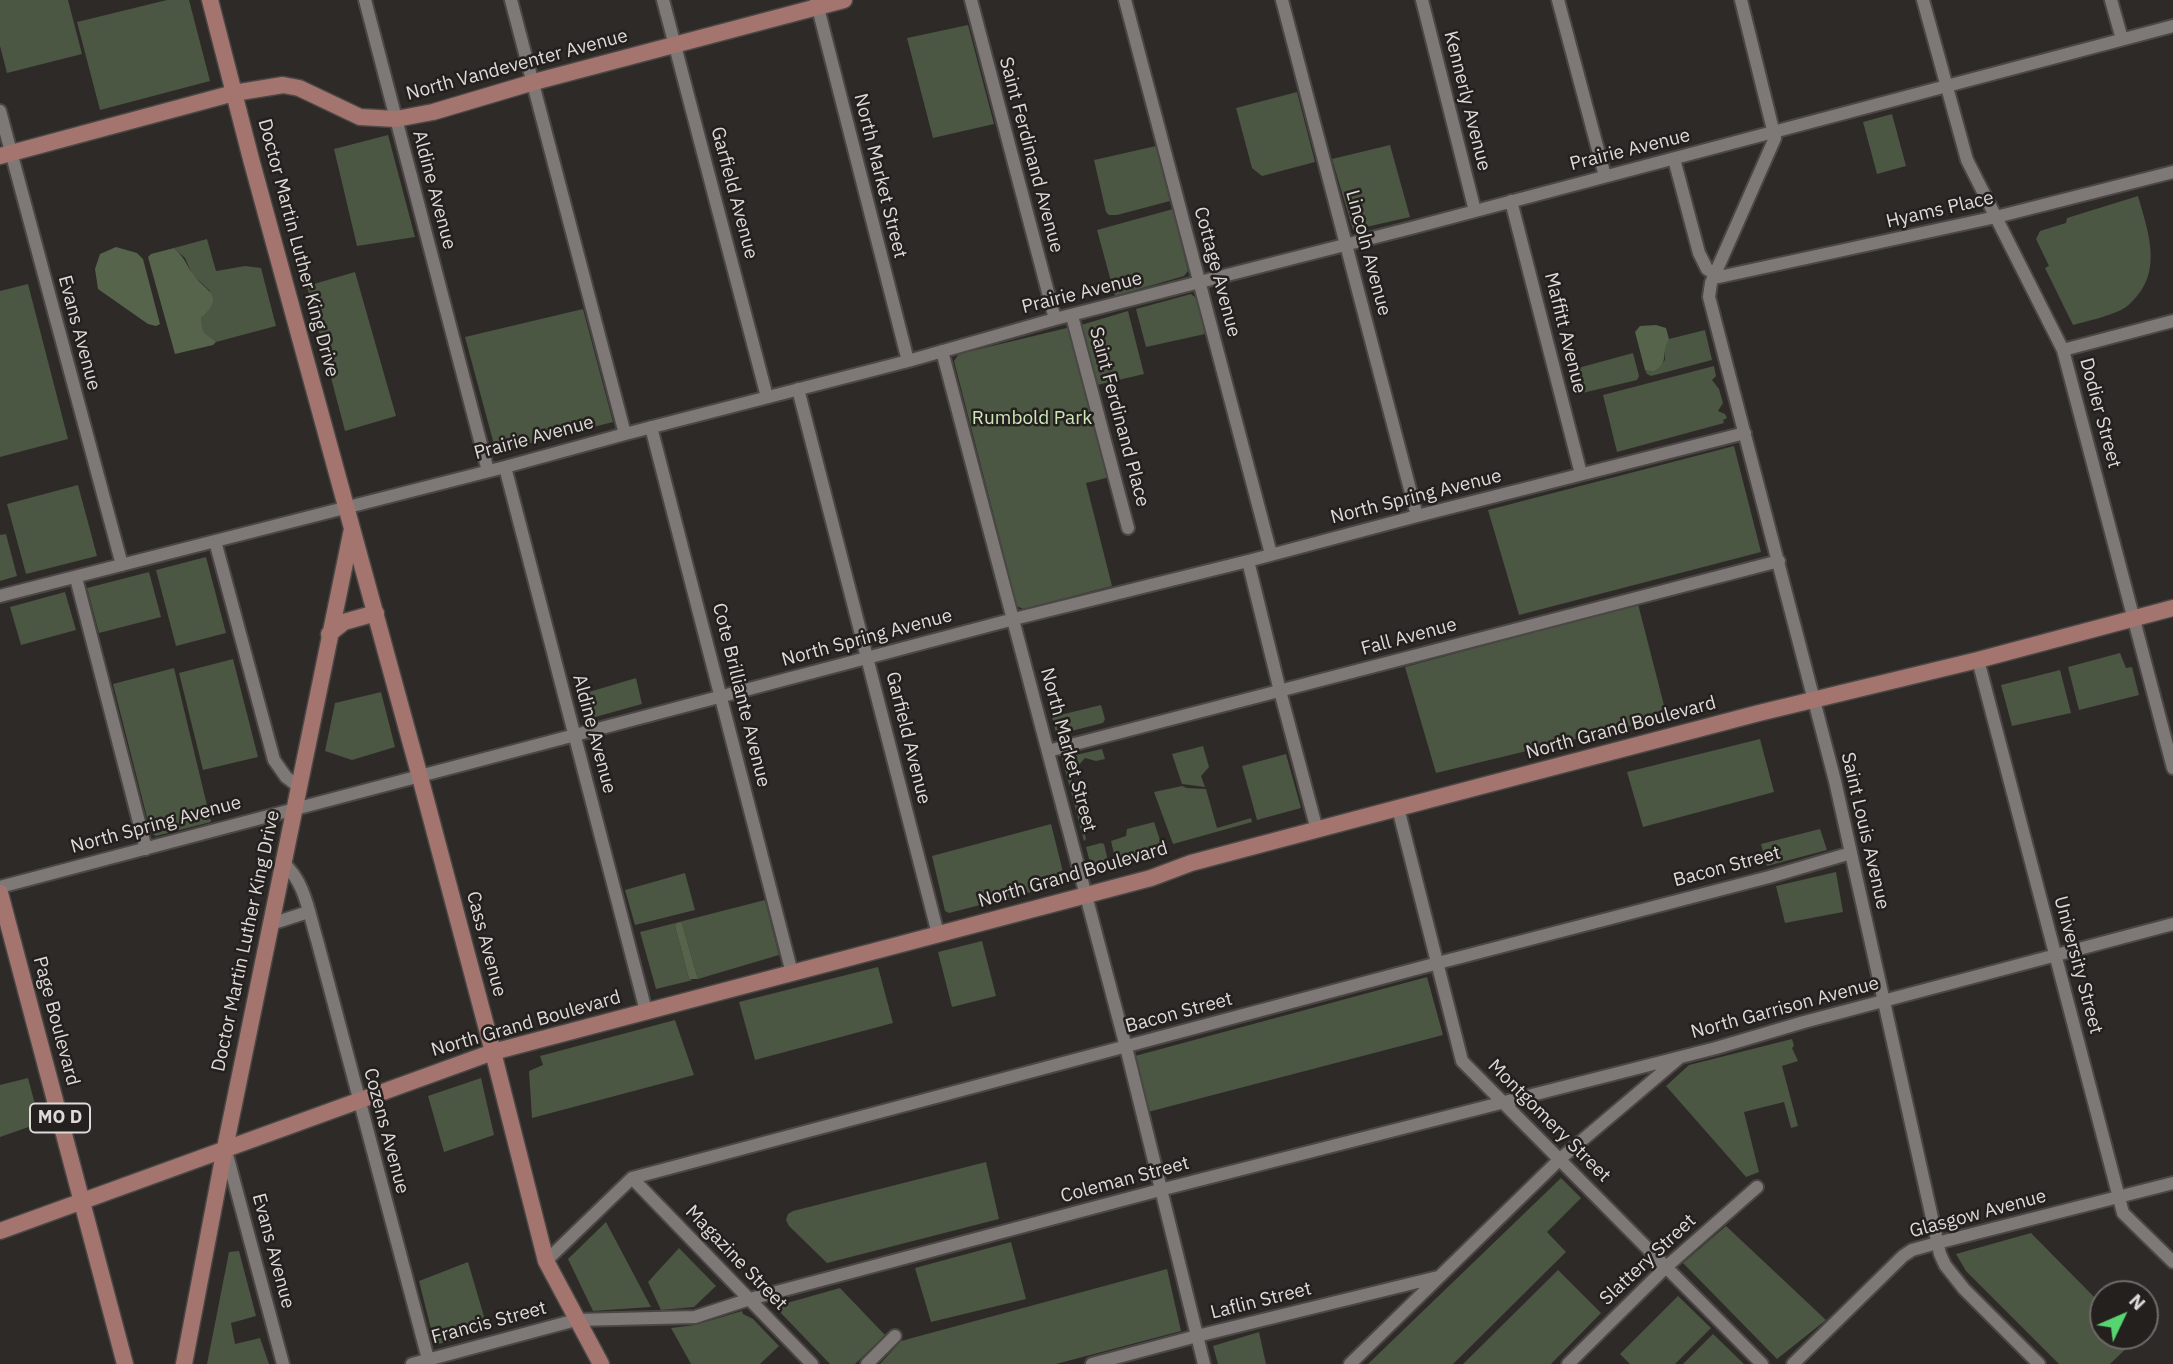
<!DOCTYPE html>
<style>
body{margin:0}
#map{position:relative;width:2173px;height:1364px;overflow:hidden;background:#2e2a28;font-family:"IBM Plex Sans",sans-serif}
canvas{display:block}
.north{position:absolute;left:2089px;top:1280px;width:70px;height:70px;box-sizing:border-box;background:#24201e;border:2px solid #6e6a69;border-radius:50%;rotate:46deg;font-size:19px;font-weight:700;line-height:28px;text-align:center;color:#dddad9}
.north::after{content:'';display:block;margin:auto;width:24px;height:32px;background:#57d570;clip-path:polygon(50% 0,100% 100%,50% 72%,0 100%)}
</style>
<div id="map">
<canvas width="2173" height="1364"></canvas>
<div class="north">N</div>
</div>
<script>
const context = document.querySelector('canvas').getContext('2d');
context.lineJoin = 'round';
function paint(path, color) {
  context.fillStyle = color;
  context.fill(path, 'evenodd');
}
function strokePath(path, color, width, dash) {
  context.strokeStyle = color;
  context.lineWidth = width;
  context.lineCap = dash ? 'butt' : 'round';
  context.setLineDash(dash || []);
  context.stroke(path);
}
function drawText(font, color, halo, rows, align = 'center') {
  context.font = font + ' "IBM Plex Sans",sans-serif';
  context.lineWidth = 5;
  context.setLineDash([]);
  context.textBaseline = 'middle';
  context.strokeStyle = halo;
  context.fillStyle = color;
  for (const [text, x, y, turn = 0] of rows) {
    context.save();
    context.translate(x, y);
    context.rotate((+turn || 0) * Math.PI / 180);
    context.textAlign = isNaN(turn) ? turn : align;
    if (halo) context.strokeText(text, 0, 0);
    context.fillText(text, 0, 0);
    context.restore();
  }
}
paint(new Path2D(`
 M0,0h68l14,54 -75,19 -7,-27z
 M167,0h22l21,81 -110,29 -23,-88z
 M968,25l26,99 -61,14 -26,-100z
 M1297,92l18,70 -53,14 -10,-8 -16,-60z
 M1892,114l14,52 -29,8 -14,-52z
 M388,135l27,102 -58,9 -23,-97z
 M1390,145l20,72 -57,13 -21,-71z
 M1156,146l14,55 -53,14h-8l-3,-3 -12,-52z
 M2138,196c9,32 24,71 -1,100 -5,6 -10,11 -16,14 -15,7 -33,11 -48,15l-28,-57 4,-2 -13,-27 4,-8 26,-8 1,-5z
 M1173,209l15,62 -4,5 -69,20 -18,-66z
 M207,239l9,32 29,-5 16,2 15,58 -60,16c-3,-2 -7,-3 -10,-6 -12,-11 0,-32 4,-45l-18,-17 -7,-16 -11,-10z
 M355,272l41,144 -51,15 -38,-145z
 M28,284l40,155 -68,18v-166z
 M1191,294l5,4 9,36 -59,13 -10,-38z
 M583,309l30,113 -117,30 -31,-115z
 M1128,311l16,63 -47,11 -16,-60z
 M1071,327l39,150 -24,6 26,103 -89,23 -6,-3 -63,-245 5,-7z
 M1705,330l7,30 -61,16 -4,-2 -2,-4 8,2 12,-12v-16l4,-5z
 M1633,353l6,23 -2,4 -63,15 -7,-24z
 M1714,366l2,10 -4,4 7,9 4,14 -5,8 7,3 2,4 -4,2 1,3 -107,29 -14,-57z
 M1734,446l27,106 -242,63 -31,-105z
 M78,485l19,71 -71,18 -19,-70z
 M6,534l11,42 -17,5v-46z
 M206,557l20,76 -50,13 -20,-76z
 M149,572l12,45 -62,16 -12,-45z
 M65,592l11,38 -55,15 -11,-38z
 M1638,604l29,113 -231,56 -31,-106z
 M2120,653l6,15 6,-1 7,28 -60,15 -11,-43z
 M233,659l25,98 -55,13 -24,-97z
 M174,668l37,154 -55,14 -5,-3 -38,-149z
 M2060,670l11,43 -59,13 -11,-41z
 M636,678l6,26 -54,15 -2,-2 -7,-22z
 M381,692l14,55 -43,13 -27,-9 10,-48z
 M1101,705l4,14 -2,4 -44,11 -3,-1 -4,-16z
 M1760,739l14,53 -131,35 -16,-55z
 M1203,746l6,21 -8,9 4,11 -23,-3 -10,-30z
 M1102,749l3,10 -9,2 -11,-3 -7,8 -9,3 17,70 -2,2 -22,-83z
 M1286,754l15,54 -44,12 -15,-54z
 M1182,786l5,2 19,1 11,39 34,-10 1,4 -79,22 -19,-52z
 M1154,822l6,18 -1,10 -21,11 -21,6 -6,-26 15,-5 1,-7z
 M1051,824l14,56 -3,1v3l-113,29 -4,-2 -13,-55z
 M1820,829l7,21 -60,16 -6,-22z
 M1101,843l3,1 6,25 -17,5 -7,-27z
 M1836,872l7,40 -58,11 -9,-37z
 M685,873l10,37 -60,15 -10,-35z
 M765,900l14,55 -81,24 -16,-56 -7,3 14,53 4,1 -37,9 -16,-57z
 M982,941l14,55 -44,11 -14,-55z
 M878,967l15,56 -138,37 -16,-58z
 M1427,977l16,58 -295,77 -13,-56z
 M675,1020l19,55 -162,43 -3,-47 14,-6 -3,-9z
 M1792,1039l2,7 -2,2 6,13 -16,5 16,60 -7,2 -7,-26 -40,10 15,60 -13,5 -80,-91 23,-21z
 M28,1078l12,45 -40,14v-52z
 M481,1078l13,57 -50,17 -16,-56z
 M986,1162l13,57 -172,44 -38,-37 -3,-6 2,-6 5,-3z
 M1561,1178l20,20 -34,34 19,20 -113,112h-85z
 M606,1222l45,85 -58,4 -25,-52z
 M1726,1226l100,94 -49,39 -94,-96z
 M2031,1233l72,73v30h29l3,4 -25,24h-51l-93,-93 -10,-17z
 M1011,1242l15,57 -95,23 -16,-54z
 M679,1248l37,38 -22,21 -33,3 -13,-28z
 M239,1251l17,65 -25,7 4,21 25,-6 9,26h-62l22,-112z
 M468,1262l20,68 -53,15 -16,-64z
 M1167,1269l14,62 -125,33h-176l21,-23z
 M1558,1270l43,43 -50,51h-88z
 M840,1288l45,47 -30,29h-25l-51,-53 1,-6z
 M1678,1296l33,32 -36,36h-45l-10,-10z
 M742,1311l1,3 10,5 26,27 -19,18h-69l-20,-36 24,-3z
 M1259,1332l7,32h-48l-5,-18z
 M1713,1334l31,30h-61z`), '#4b5643');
paint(new Path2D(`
 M116,247l21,6 6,6 17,65 -4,2 -8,-2 -50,-35 -3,-20 5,-15z
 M174,248c12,11 11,15 19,26 14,19 33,21 8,44 1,19 4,14 15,24l-3,3 -38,9 -27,-97 3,-3z
 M1656,325l10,3 3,11c-9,14 2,22 -16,33l-8,-2 -10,-38 5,-6z
 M678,923h4l16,56h-9l-14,-53z`), '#56644c');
const minor = new Path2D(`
 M365,0l123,471
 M511,0l114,434
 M663,0l104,397
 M816,0l92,361
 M971,0l84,319
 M1125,0l146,554
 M1282,0l135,516
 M1422,0l53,211
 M1558,0l47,176
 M1741,0l34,138 -64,145 -2,14 126,484 105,473 5,11 19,24 75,75
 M1923,0l44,160 96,190 110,418
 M2111,0l11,39
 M0,111l122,454
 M1674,159l25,94 8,16 12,8 277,-60 177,-45
 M1511,201l70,273
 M1072,316l56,212
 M2063,350l110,-29
 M942,351l184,696 78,317
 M798,389l140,545
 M651,427l141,546
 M505,467l141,544
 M215,541l59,219 12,17 13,10
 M1248,561l32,130 37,139
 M76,578l70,271
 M0,596l505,-129 120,-33 283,-73 147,-42 360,-92 758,-201
 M1978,660l145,553 50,49
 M1048,751l731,-190
 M1398,808l64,253 300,303
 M283,863c22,18 26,51 34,77l111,419
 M0,887l1014,-268 234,-58 169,-45 328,-83
 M271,924l37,-12
 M226,1151l57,213
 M632,1178l180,186
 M546,1261l86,-83 806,-215 331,-86 82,-24
 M412,1364l164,-44 119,-3 55,-18 410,-109 556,-142 88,-26 369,-98
 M867,1364l28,-28
 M1092,1364l105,-28 241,-59
 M1350,1364l210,-205 118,-100
 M1568,1364l97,-96 92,-81
 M1793,1364l110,-108 9,-6 25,-7 236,-60`);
const major = new Path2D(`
 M210,0l41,159 169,618 73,275 53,209 55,103
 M0,156l234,-63 49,-8 16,3 61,29 36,2 37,-7 101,-30 310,-82
 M329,634l15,-12 32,-9
 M0,893l125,471
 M0,1231l493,-179 658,-174 40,-15 207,-55 361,-95 219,-53 195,-52
 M184,1364l41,-216 127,-619`);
strokePath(minor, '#4a4745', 16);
strokePath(major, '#4a4745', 19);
strokePath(minor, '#7e7976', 12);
strokePath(major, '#a4756f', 16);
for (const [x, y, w] of [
 [60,1118,60]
]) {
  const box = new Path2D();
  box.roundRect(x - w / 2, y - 14.5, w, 29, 5);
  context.fillStyle = '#24201e';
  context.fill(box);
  strokePath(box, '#dddad9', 2);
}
drawText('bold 18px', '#dddad9', null, [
 ["MO D",60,1118]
]);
drawText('19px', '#dddad9', '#24201e', [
 ["North Vandeventer Avenue",517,65,-15],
 ["Kennerly Avenue",1467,101,76],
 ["Prairie Avenue",1630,150,-14],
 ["Saint Ferdinand Avenue",1031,155,75],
 ["North Market Street",880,176,76],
 ["Aldine Avenue",434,190,75],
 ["Garfield Avenue",734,193,75],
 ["Hyams Place",1940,210,-13],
 ["Doctor Martin Luther King Drive",298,248,75],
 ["Lincoln Avenue",1368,253,75],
 ["Cottage Avenue",1217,272,75],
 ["Prairie Avenue",1082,293,-14],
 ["Evans Avenue",79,333,75],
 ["Maffitt Avenue",1565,333,76],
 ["Dodier Street",2100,413,75],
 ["Saint Ferdinand Place",1119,417,75],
 ["Prairie Avenue",534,438,-15],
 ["North Spring Avenue",1416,497,-14],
 ["Fall Avenue",1409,637,-15],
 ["North Spring Avenue",867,638,-15],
 ["Cote Brilliante Avenue",741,695,76],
 ["North Grand Boulevard",1621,728,-15],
 ["Aldine Avenue",594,734,75],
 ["Garfield Avenue",908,738,76],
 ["North Market Street",1068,750,75],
 ["North Spring Avenue",156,825,-15],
 ["Saint Louis Avenue",1865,831,77],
 ["Bacon Street",1727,867,-15],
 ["North Grand Boulevard",1073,875,-16],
 ["Doctor Martin Luther King Drive",246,941,-78],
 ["Cass Avenue",486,944,75],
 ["University Street",2078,965,75],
 ["North Garrison Avenue",1785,1008,-15],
 ["Bacon Street",1179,1013,-15],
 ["Page Boulevard",56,1021,75],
 ["North Grand Boulevard",526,1024,-16],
 ["Montgomery Street",1549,1121,45],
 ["Cozens Avenue",386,1131,75],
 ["Coleman Street",1125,1180,-15],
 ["Glasgow Avenue",1978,1214,-15],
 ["Evans Avenue",273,1251,75],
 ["Magazine Street",736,1258,46],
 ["Slattery Street",1648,1260,-43],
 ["Laflin Street",1261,1301,-14],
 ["Francis Street",489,1323,-15]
]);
drawText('19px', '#cbe8b6', '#24201e', [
 ["Rumbold Park",1032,419]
]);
</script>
